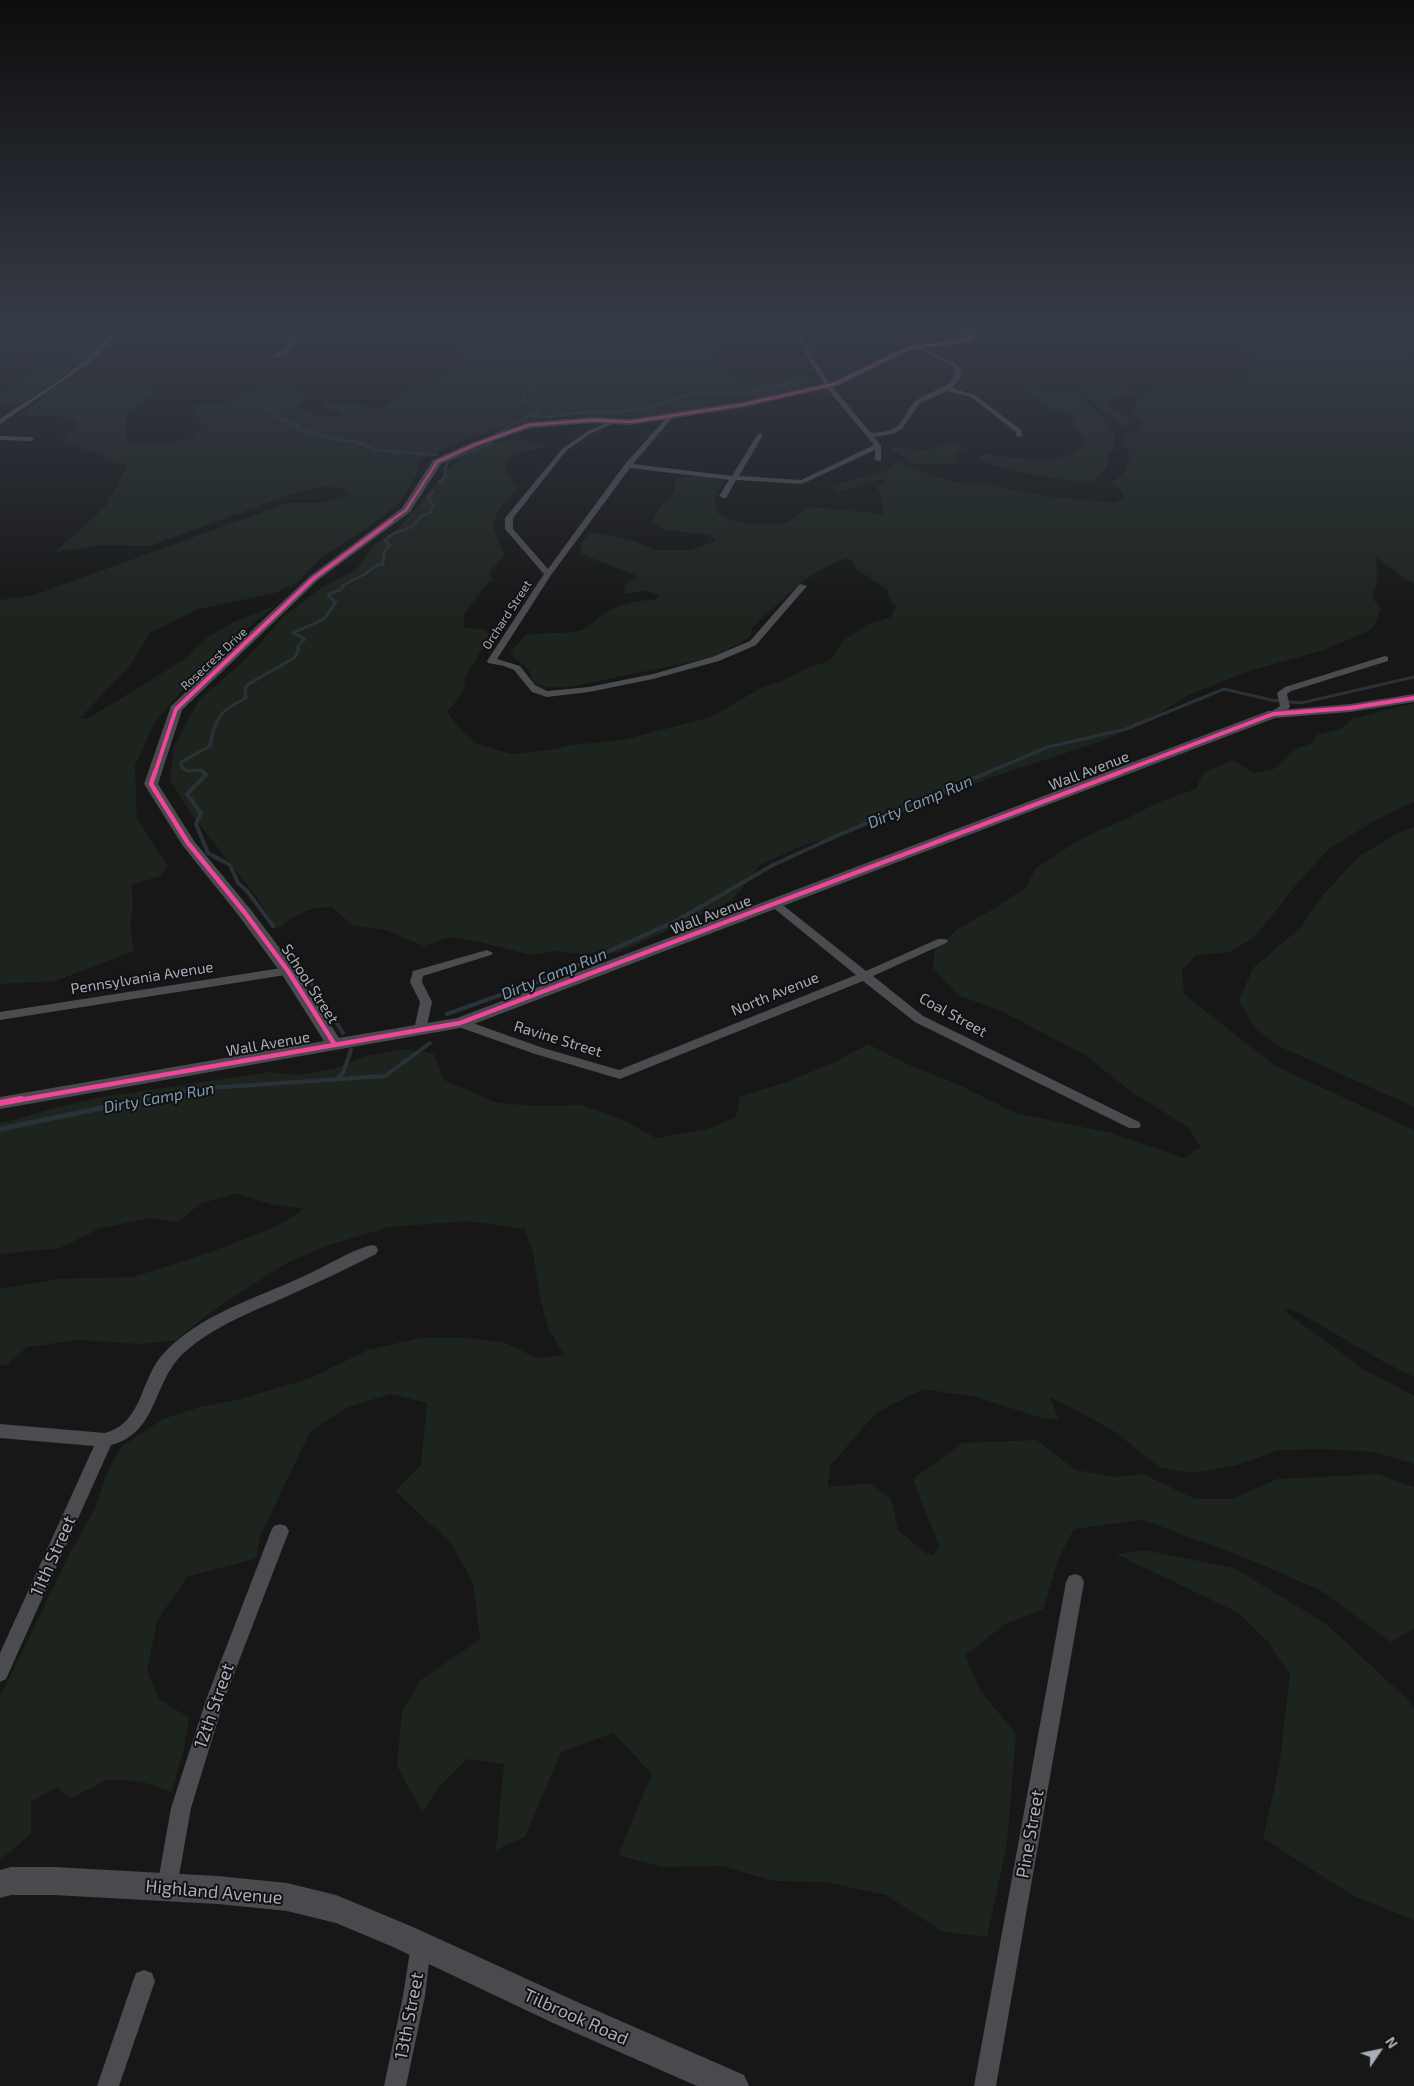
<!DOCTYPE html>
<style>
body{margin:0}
#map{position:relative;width:1414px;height:2086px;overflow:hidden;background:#171717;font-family:"Exo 2",sans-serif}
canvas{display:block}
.north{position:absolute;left:1354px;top:2026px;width:50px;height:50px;-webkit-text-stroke:4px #111113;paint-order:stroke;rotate:56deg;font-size:14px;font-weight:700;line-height:20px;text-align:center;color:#a8adb8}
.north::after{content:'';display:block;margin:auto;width:18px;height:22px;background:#a8adb8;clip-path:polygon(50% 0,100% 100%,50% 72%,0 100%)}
</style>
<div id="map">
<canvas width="1414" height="2086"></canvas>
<div class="north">N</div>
</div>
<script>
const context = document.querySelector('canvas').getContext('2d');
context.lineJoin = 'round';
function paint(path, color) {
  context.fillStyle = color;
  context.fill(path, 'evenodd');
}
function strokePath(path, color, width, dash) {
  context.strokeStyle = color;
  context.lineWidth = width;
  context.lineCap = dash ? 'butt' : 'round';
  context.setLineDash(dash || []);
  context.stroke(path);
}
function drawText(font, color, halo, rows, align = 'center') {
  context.font = font + ' "Exo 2",sans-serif';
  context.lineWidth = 4;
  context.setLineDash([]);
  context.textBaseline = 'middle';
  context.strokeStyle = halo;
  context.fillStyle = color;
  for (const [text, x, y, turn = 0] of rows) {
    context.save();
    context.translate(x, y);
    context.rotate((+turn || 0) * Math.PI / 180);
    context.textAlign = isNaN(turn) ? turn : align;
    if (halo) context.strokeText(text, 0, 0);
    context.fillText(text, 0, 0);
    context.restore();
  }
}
paint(new Path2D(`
 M0,330h23v1l76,7v4l-17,20 -59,41h-23v-5l29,-24 7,-9 31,-7 -2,-5 -56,-1 -4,3 7,6 -1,2 -11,-1z
 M463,330h245l12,34 14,11 11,5 23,1 25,-5 24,5c-24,13 -53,16 -80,21 -30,4 -61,13 -91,14 -30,1 -60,0 -91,2 -48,5 -94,22 -137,43l-2,15 -16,26 -30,24 -49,32 -24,25 -22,10 -76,16 -48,23 -22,35 -50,52 10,-1 94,-58 25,-23 27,-16 40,-15 -46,37 -42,42 -32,37 -20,44 2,52 31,49 -8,9 -29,9 2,19 -3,22 4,25 -79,30 -55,3v-384l34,-5 254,-92h34l28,-9 -5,-5 -22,-3 -35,9 -138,51 -48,-1 -47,7 51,-46 21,-40 -66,-26 16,-16 -7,-7 -46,-2c10,-13 27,-27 43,-33 17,-7 71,2 90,5l-7,11 -24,17 1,28c15,1 57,2 69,-9 2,-2 4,-7 6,-10l-8,-13v-5l16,-4 19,-1 36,-17 20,-2 9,8 23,8 -19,7 4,5 12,4 22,4 6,-2 -5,-4 -16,-5 5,-6 55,7 21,-16 63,-24c-10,-16 -4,-21 -2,-38z
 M1290,330h83l13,14 10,4 18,-7v243c-14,-7 -24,-19 -38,-26l1,22 -5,18 9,10 -6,17 -10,8 -44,18 -72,20 -28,11 -32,13 -50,31 -37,15 -112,37 -95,37 -96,32 -39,18 -28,36 -112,51 -39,2 -23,-3 -28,4 -54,-14 -26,-4 -26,9 -39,-16 -33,-5 -20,-18c-25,1 -37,7 -56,23l-17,-30 -67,-85 -22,-35 4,-33 13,-26 13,-22 47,-41 36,-41 38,-29 35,-18 17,-24 28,-20 46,-56 13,-11 14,-8 22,-9 17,-3 40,7 -30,5 -14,6 -5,8 4,10 10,13c-10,12 -26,23 -24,41 2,8 8,18 10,26l-15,18 4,7c-13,9 -19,22 -29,35v13l18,1 7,4 -4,11 -19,32 -2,13 -6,10 -11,13 16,20 14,12 35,10 38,-4 21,-5 52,-5 88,-23 48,-28 23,-8 22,-12 25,-8 14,-20 25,-17 23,-7 5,-11 -6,-6 -3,-11 -31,-20 -4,-8 -4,-3c-42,13 -64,42 -96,70l-1,8 -12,8 -33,15 -132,27c-15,2 -28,3 -41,-4l-4,-12 -19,-17 15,-18c17,-3 40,-1 54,-4 10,-3 14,-9 22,-15 15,-12 36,-16 54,-16l5,-5 -14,-4 -21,3 -1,-8 13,-10 -56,-22 -1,-10 11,-12 44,9 21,9h34l25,-9 -5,-6 -45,-5 -12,-9c3,-12 15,-20 22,-30l-1,-6 3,-6c15,-5 31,-2 47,2l-9,16 2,16c15,10 51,15 69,9 8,-2 16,-11 23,-15l75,7 -3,-20 -4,-6 10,-9c-18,0 -32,11 -51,13l-5,-5 21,-8 25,-4 13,-6 2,-5 5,-3 30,13 32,9 31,2 53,11 72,7 10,-6 -6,-9 -11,-5 14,-7 8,-19 -8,-21 13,-5 6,-10 -9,-8 3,-5 3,-13 18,-5 4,-5h47l38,-7 6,-17 -11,-12 12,-4 -7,-7c14,0 37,5 45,-8z
 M1007,364l33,29 33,-3 36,36 5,10v13l-6,7 -1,11 -14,14c-31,2 -85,-10 -114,-22v-3l7,-2c32,3 73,15 100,-10l-2,-6 -13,-15 4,-3v-4c-8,-6 -17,-5 -26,-8 -12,-5 -36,-32 -42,-44z
 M1084,381l44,8 5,4 -18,6 -6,5 3,6 14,6 6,9 -8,3 -21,-17 -26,-26z
 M952,443l16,5 -15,6 2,6 5,3 -6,1h-39l-26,-17 38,3z
 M1414,703v99l-33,15 -51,31 -30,32 -46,58 -25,14 -33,3 -14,15 2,24 91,72 139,64v247c-43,-20 -82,-47 -124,-69l-6,3 79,58 51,27v68l-39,-12 -54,-3 -42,1 -42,15 -44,8 -32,-5 -50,-39 -61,-32 9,23 -17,-2 -66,-21 -53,-8 -47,24 -46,53 -2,21 41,-4 22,15 7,32 26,22 9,4 6,-10 -26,-67 49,-36 75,-3 38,30 43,7 25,-3 52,25h37l45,-20 101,-5 36,13v141l-23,14 -71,-52 -74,-32 -103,-38 -69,9 -16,30 -15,51 -36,13 -42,32 15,35 36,44 -9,109 -20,94 -44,-5 -57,-37 -61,-13 -51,-1 -52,-15 -60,1 -44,-12 34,-81 -39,-41 -52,19 -36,85 -29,13 8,-86 -37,-5 -27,27 -18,26 -25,-46 5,-54 19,-32 59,-41 -7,-56 -22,-40 -56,-52 26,-26 6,-62 -37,-9 -44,14 -36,24 -50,104 -3,22 -70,19 -30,44 -10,50 12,28 30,19 -5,30 -12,44 -29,-10 -35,-3 -38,20 -13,-12 -26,15v32l-25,21 -6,3v-161l71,-146 25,-44 10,-33 16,-28 41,-27 37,-12 40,-8 68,-20 60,-29 51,-12h47l37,4 34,16 27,-3 -16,-27 -8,-30 -7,-45 -8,-24 -57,-8 -79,6 -63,19 -43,19 -68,44 -39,31 -36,4 -61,-4 -52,7 -20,18h-7v-76l60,-10 73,-2 75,-24 70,-27 26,-17 -34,-5 -34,-11 -36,11 -22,18 -29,-4 -51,11 -38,19 -60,6v-132l10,-1 40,-12 47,-11 172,-26 29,3 35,-6 34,-13 36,-7 31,5 10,26 53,23 40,3 44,-1 40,14 35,19 51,-9 29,-12 4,-21 44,-13 47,-19 37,-20 37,19 52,21 59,29 95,20 73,25 17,-11 -13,-20 -55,-34 -51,-40 -79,-41 -45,-17 -25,-27 2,-19 24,-21 33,-18 34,-23 10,-19 48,-31 40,-17 35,-18 37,-13 7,-16 30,-13 22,13 19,-4 20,-20 19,-6 4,-8 24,-6 11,-10z
 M1414,827v280l-133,-60 -25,-18 -17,-28 14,-33 47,-40 24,-34 35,-38 41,-24z
 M1144,1550l90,18 91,55 82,76 7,9v212l-62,-25 -89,-57 16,-71 11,-92 -22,-33 -29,-29 -123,-59z`), '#1d241e');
strokePath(new Path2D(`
 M266,408l15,11 18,7 -2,3 41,11 17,1 21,9 61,5
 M530,416l21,1 24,-4 45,-1 26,-4 45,-14 48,-1 34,-4 29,-10 1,-4
 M496,434l43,-24 -18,-9 3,-2 2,-7 32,-21 41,-16 3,-8 21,-10 7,-7
 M439,483l7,-7 -1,-6 3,-9 44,-18
 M417,522l3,-5 11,-5 2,-7 -5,-7 5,-7`), '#2a3239', 2.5);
strokePath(new Path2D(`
 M204,773l-3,-3 -14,1 -5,-3 -1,-6 29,-16c5,-29 10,-35 36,-48l-1,-9 2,-4 47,-27 4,-7v-5l7,-7 -12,-6 31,-14 12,-17 -7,-5v-3l11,-4 5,-6 20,-10 12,-9 6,-1 1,-12 6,-7 -5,-4c8,-12 25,-9 32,-20
 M986,773l62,-26 78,-18 98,-40 47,11 30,3 113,-26`), '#2a3239', 3);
strokePath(new Path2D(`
 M203,772l3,3 -19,19 14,19 -5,11 12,29 22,12 8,18 9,8 26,35
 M290,950l53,83
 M447,1014l107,-38 122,-55 97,-56 61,-28 155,-65
 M337,1079l6,-6 8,-23
 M138,1101l56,-12 191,-13 45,-33`), '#2a3239', 4);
strokePath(new Path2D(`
 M0,1129l144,-30`), '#2a3239', 5);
paint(new Path2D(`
 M112,330h6l-14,20 -15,13 -89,61v-5c39,-27 85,-50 112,-89z
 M322,330h11l-39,9 -3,11 -13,7 -5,-1 13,-8 3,-11z
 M794,330h6l15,31 16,24 40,48c9,-1 19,-1 26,-7 8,-5 9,-16 16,-22 13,-15 35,-11 43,-32l-4,-6 -38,-19 2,-3 40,20 6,8 -3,7 -7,9 23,7 46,35 1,6 -5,1 -1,-5 -45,-35 -24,-6 -28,13 -17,25 -10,5 -18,3 7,9v15l-6,-1v-10l-73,34 -66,-4 -10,18h-3l-4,-2 10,-16 -99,-12 -79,107 -54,84 23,7 15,19 12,6 42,-4 64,-13 59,-17 38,-16 50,-57 7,2 -51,59 -37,16 -66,18 -64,13 -42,5 -15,-5 -18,-22 -10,-4 -16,-3 -1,-2 57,-87 -39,-45v-11l58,-70 25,-17 26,-11 5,1 -27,12 -25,17 -54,68v11l35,40 77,-105 43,-48 5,1 -40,47 99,12 25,-41 3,-2 3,2 -24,41 62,4 73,-35 -48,-58 -17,-26z
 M0,436l31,1 3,2 -3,2 -31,-1z
 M1385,656l3,1v4l-97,30 -4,3 3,13c-4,5 -11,8 -17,10l-5,-3 12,-8 -3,-13 8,-6z
 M775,901l4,1 87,69 72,-32h8l2,2 -2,2 -73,33 50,40 216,106 2,3 -2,3h-10l-214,-106 -52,-41 -243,98 -85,-25 -79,-28 -2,-3 2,-3h8l79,28 76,22 237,-95 -85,-69 -2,-2 2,-2z
 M487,950l6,3 -2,2 -68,21 -1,6 10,20 -6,28 -6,4 -4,-1 -2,-3 6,-28 -10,-20 3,-11z
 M288,967l6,4 -2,3 -292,46v-8z
 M371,1245l5,1 2,4 -2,4c-28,14 -57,28 -86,41 -36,16 -74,30 -104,56 -35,30 -26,81 -75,94l-105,234 -6,3v-29l94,-207 -94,-8v-14l105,9c38,-10 35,-54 58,-79 37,-40 92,-55 139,-77 23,-10 45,-25 69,-32z
 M280,1524l6,2 3,5 -64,166 -34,111 -14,79 -3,7 -7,3 -7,-3 -3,-7 14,-79 36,-111 64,-166 3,-5z
 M1075,1574l6,2 3,6 -88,504h-22l92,-504 3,-6z
 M421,1935l7,3 3,7 -6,51 -19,90h-22l19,-90 8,-51 3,-7z
 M144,1970l8,3 3,8 -36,105h-22l36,-105 3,-8z`), '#4b4c50');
paint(new Path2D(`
 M961,330h8l6,7 -2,5 -62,8 -73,36 -97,22 -111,17 -37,-2 -63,5 -53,19 -36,17 -31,48 -92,68 -136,130 -24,74 36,57 57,69 43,57 45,71 118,-20 811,-307 82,-7 64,-10v8l-64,10 -75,6 -809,309 -466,82v-12l324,-56 -43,-68 -42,-57 -56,-70 -39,-62 27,-78 139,-130 92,-68 31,-48 38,-17 58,-21 64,-5 37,2 111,-17 91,-20 74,-36 61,-8z
 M11,1867h43l164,9 69,7 49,12 77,32 162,74 169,74 5,11h-52l-144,-63 -160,-76 -57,-24 -49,-12 -69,-7 -164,-9h-43l-11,3v-28z`), '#4a4a4e');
strokePath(new Path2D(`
 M389,522l17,-12 31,-48 37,-17 55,-20 64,-5 37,2 111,-17 94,-21 74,-36 61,-8 1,-3 -6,-7`), '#ed469a', 2.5);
strokePath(new Path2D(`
 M155,773l21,-64 138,-131 77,-57
 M1118,773l155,-59 77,-6 64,-10`), '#ed469a', 4);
strokePath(new Path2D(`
 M155,772l-4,12 37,59 57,70 43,58 47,74
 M14,1101l446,-78 661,-251`), '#ed469a', 4.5);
strokePath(new Path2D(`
 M0,1103l21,-4`), '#ed469a', 6);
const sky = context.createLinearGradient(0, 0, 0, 622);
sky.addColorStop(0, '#0d0d0d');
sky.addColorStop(0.53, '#363c47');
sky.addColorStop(1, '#363c4700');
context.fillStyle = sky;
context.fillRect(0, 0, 1414, 622);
drawText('12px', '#a8adb8', '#111113', [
 ["Orchard Street",507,615,-57],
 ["Rosecrest Drive",214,659,-43]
]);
drawText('15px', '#a8adb8', '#111113', [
 ["Wall Avenue",1089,771,-21],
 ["Wall Avenue",711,915,-21],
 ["Pennsylvania Avenue",142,978,-9],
 ["School Street",310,984,57],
 ["North Avenue",775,994,-22],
 ["Coal Street",953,1015,29],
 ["Ravine Street",558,1039,17],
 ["Wall Avenue",268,1044,-10]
]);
drawText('italic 16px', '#7f9bb3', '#111113', [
 ["Dirty Camp Run",920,802,-23],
 ["Dirty Camp Run",554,974,-22],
 ["Dirty Camp Run",159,1098,-10]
]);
drawText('18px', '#a8adb8', '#111113', [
 ["11th Street",53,1556,-66],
 ["12th Street",214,1706,-71],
 ["Pine Street",1030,1834,-80],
 ["Highland Avenue",214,1892,5],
 ["13th Street",409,2016,-79],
 ["Tilbrook Road",576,2017,24]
]);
</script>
